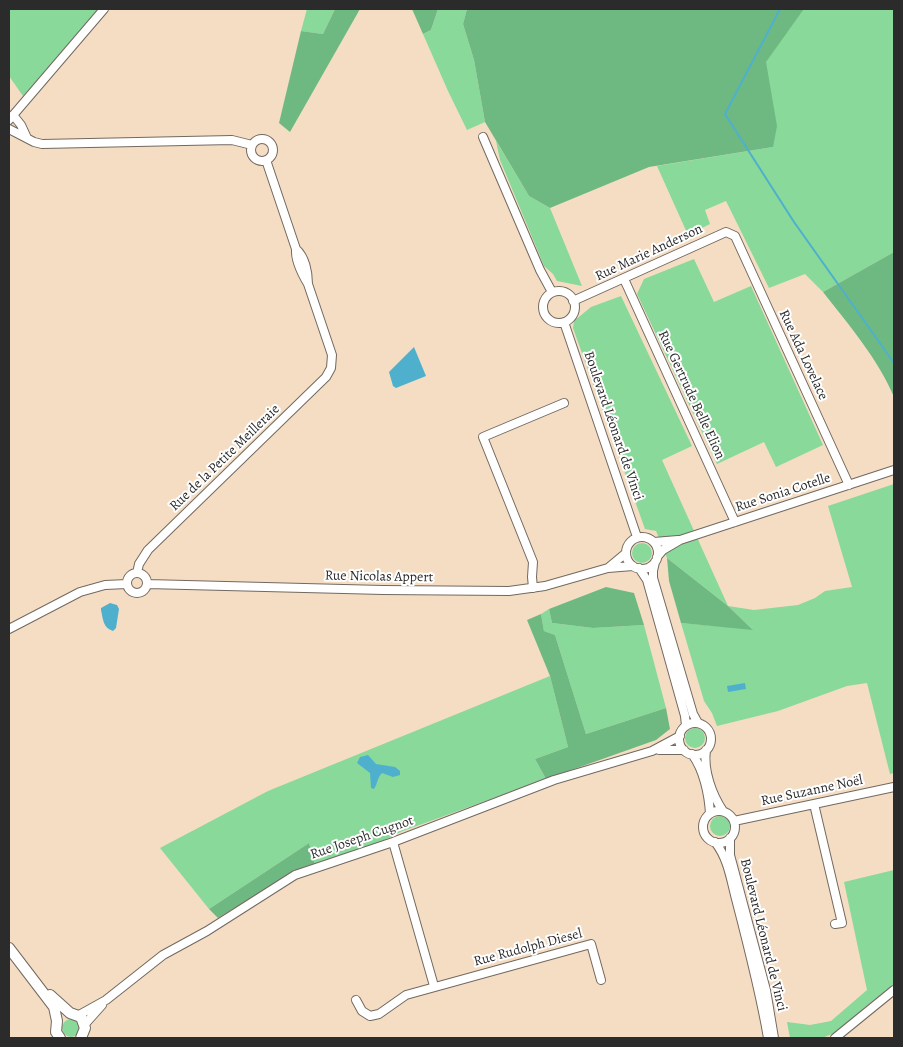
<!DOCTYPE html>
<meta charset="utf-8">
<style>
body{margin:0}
#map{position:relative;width:903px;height:1047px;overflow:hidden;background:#f5ddc3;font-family:Alegreya,serif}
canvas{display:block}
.frame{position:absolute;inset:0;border:10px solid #2b2b2b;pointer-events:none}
</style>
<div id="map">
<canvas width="903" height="1047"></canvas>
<div class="frame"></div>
</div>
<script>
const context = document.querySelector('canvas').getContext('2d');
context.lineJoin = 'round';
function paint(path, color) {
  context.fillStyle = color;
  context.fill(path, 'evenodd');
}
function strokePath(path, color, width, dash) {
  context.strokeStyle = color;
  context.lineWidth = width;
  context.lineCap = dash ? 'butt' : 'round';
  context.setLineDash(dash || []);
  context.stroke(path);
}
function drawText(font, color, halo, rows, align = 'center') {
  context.font = font + ' Alegreya,serif';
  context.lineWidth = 4;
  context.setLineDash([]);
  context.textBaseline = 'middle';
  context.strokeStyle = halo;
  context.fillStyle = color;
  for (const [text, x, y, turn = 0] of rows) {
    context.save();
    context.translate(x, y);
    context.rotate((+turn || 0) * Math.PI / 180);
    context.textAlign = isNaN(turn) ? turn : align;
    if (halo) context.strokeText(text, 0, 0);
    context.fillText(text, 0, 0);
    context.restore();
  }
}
paint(new Path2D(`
 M9,9h91l-30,36 -47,51 -14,-20z
 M307,9h28l-12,25 -22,-3z
 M438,9h29l-4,15 11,36 11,62 -18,8 -19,-39 -25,-57 8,-4z
 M804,9h90v243l-71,40 -18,-18 -36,14 -43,-87 -21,9 5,14 -22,11 -31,-69 116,-19 -8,-85z
 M496,141l33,55 21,12 32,78 -25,-5 -4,-7 -9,-8 -44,-106z
 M694,259l20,43 37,-16 72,159 -47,22 -12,-25 -47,22 -80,-170 7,-15z
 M621,296l71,150 -30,14 66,146 26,4 44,-5 17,-7 10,-7 27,-4 -24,-81 66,-22v289l-4,1 -23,-91 -20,3 -69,25 -61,15 -5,-13 -8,-12 -23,-78 71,6 -24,-23 -61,-48 -11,-27 -11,-2 -72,-201 1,-7 17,-14z
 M632 553a10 10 0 1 1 20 0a10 10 0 1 1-20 0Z
 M549,609l3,14 41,5 51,-3 22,83 -80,26 -31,-99 -11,-4 -3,-17z
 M550,676l18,71 -33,12 11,20 -143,52 -25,12 -63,21 -6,-21 -100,66 -49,-61 108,-57z
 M685 738a10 10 0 1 1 20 0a10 10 0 1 1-20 0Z
 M710 826a10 10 0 1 1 20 0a10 10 0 1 1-20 0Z
 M894,870v114l-29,23 -23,23 -20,8h-32l-3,-16 23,3 21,-4 36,-31 -23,-108z
 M62 1028a9 9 0 1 1 18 0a9 9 0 1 1-18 0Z`), '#88d99a');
paint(new Path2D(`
 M335,9h25l-70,123 -11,-9 22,-92 22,3z
 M412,9h26l-7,21 -8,4z
 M467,9h337l-38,53 11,64 -4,21 -124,20 -99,41 -21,-12 -44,-74 -11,-62 -11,-36z
 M894,252v145c-16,-38 -45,-72 -71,-105z
 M667,558l61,48 25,24 -72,-7 -12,-42z
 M606,587l28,6 10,32 -51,3 -41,-5 -3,-14z
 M541,614l3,17 11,4 31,99 80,-26 4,21 -14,11 -110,39 -11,-20 33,-12 -18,-71 -23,-56z
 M309,843l6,21 -19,7 -78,47 -9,-9z`), '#6eb982');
paint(new Path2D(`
 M414,347l12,29 -30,12 -3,-2 -4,-14z
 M110,603l7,2 2,4 -3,19 -3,3c-10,-3 -10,-12 -12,-21v-2z
 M745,683l1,6 -18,3 -1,-6z
 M368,755l8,9 19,3 5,4v4l-7,2 -11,-4c-5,5 -4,10 -8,16l-3,-1 -1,-15 -13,-10 3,-6z`), '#4fb0ce');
strokePath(new Path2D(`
 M780,9l-55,105 69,108 100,141`), '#4fb0ce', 2);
const minor = new Path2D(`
 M13,115l8,10 6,13
 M9,120l95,-111
 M9,129l25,13 8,2 190,-4 20,5
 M483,137l57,133 12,22
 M251 150a11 11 0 1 1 22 0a11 11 0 1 1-22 0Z
 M296,249c9,8 12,23 12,35
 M624,279l111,243
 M543 307a16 16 0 1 1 32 0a16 16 0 1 1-32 0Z
 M573,301l153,-69 9,4 114,249
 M564,322l73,215
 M626 553a16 16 0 1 1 32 0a16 16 0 1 1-32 0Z
 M654,542l24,-2
 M626,553l-18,15 25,-2
 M657,557l6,-7 17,-10 214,-70
 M655,562l-2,9v7l40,136 5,9
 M639,568l8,12 38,136 1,10
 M137,573l2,-9 9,-14 178,-173 5,-9 1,-13 -24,-71c-6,-10 -13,-23 -12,-35l-30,-89
 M127 583a10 10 0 1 1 20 0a10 10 0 1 1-20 0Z
 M147,584l236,6 126,1 36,-5 63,-18
 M533,588l-1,-11 1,-15 -50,-125 81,-34
 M9,629l71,-37 25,-7 22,-1
 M679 739a16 16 0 1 1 32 0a16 16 0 1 1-32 0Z
 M659,750h25
 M706,750c-3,20 6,45 17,61
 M692,754c12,16 17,41 18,60
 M814,804l28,119 -7,1
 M703 827a16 16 0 1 1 32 0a16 16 0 1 1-32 0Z
 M734,821l160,-34
 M730,838v17l36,135 8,48
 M393,842l41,144
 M715,842c13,16 16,38 21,57 12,46 24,92 32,139
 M356,1000l6,11 8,5 9,-2 27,-19 185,-51 10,36
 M79,1015l27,-15 57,-45 44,-24 88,-56 98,-33 161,-62 98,-29 28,-15
 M85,1024l17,-19
 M835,1038l59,-48`);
const major = new Path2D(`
 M9,948l45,59 3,14 -1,11 4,6
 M50,995l20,18 11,4 4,11 -4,10`);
strokePath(minor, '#726960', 10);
strokePath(major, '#726960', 12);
strokePath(minor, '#fff', 8);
strokePath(major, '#fff', 10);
drawText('14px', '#2b2b2b', '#fff', [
 ["Rue Marie Anderson",649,253,-25],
 ["Rue Ada Lovelace",803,355,65],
 ["Rue Gertrude Belle Elion",691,395,65],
 ["Boulevard Léonard de Vinci",613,426,71],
 ["Rue de la Petite Meilleraie",225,458,-44],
 ["Rue Sonia Cotelle",783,493,-18],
 ["Rue Nicolas Appert",379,577,1],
 ["Rue Suzanne Noël",812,791,-12],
 ["Rue Joseph Cugnot",362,838,-19],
 ["Boulevard Léonard de Vinci",763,935,76],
 ["Rue Rudolph Diesel",528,948,-15]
]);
</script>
